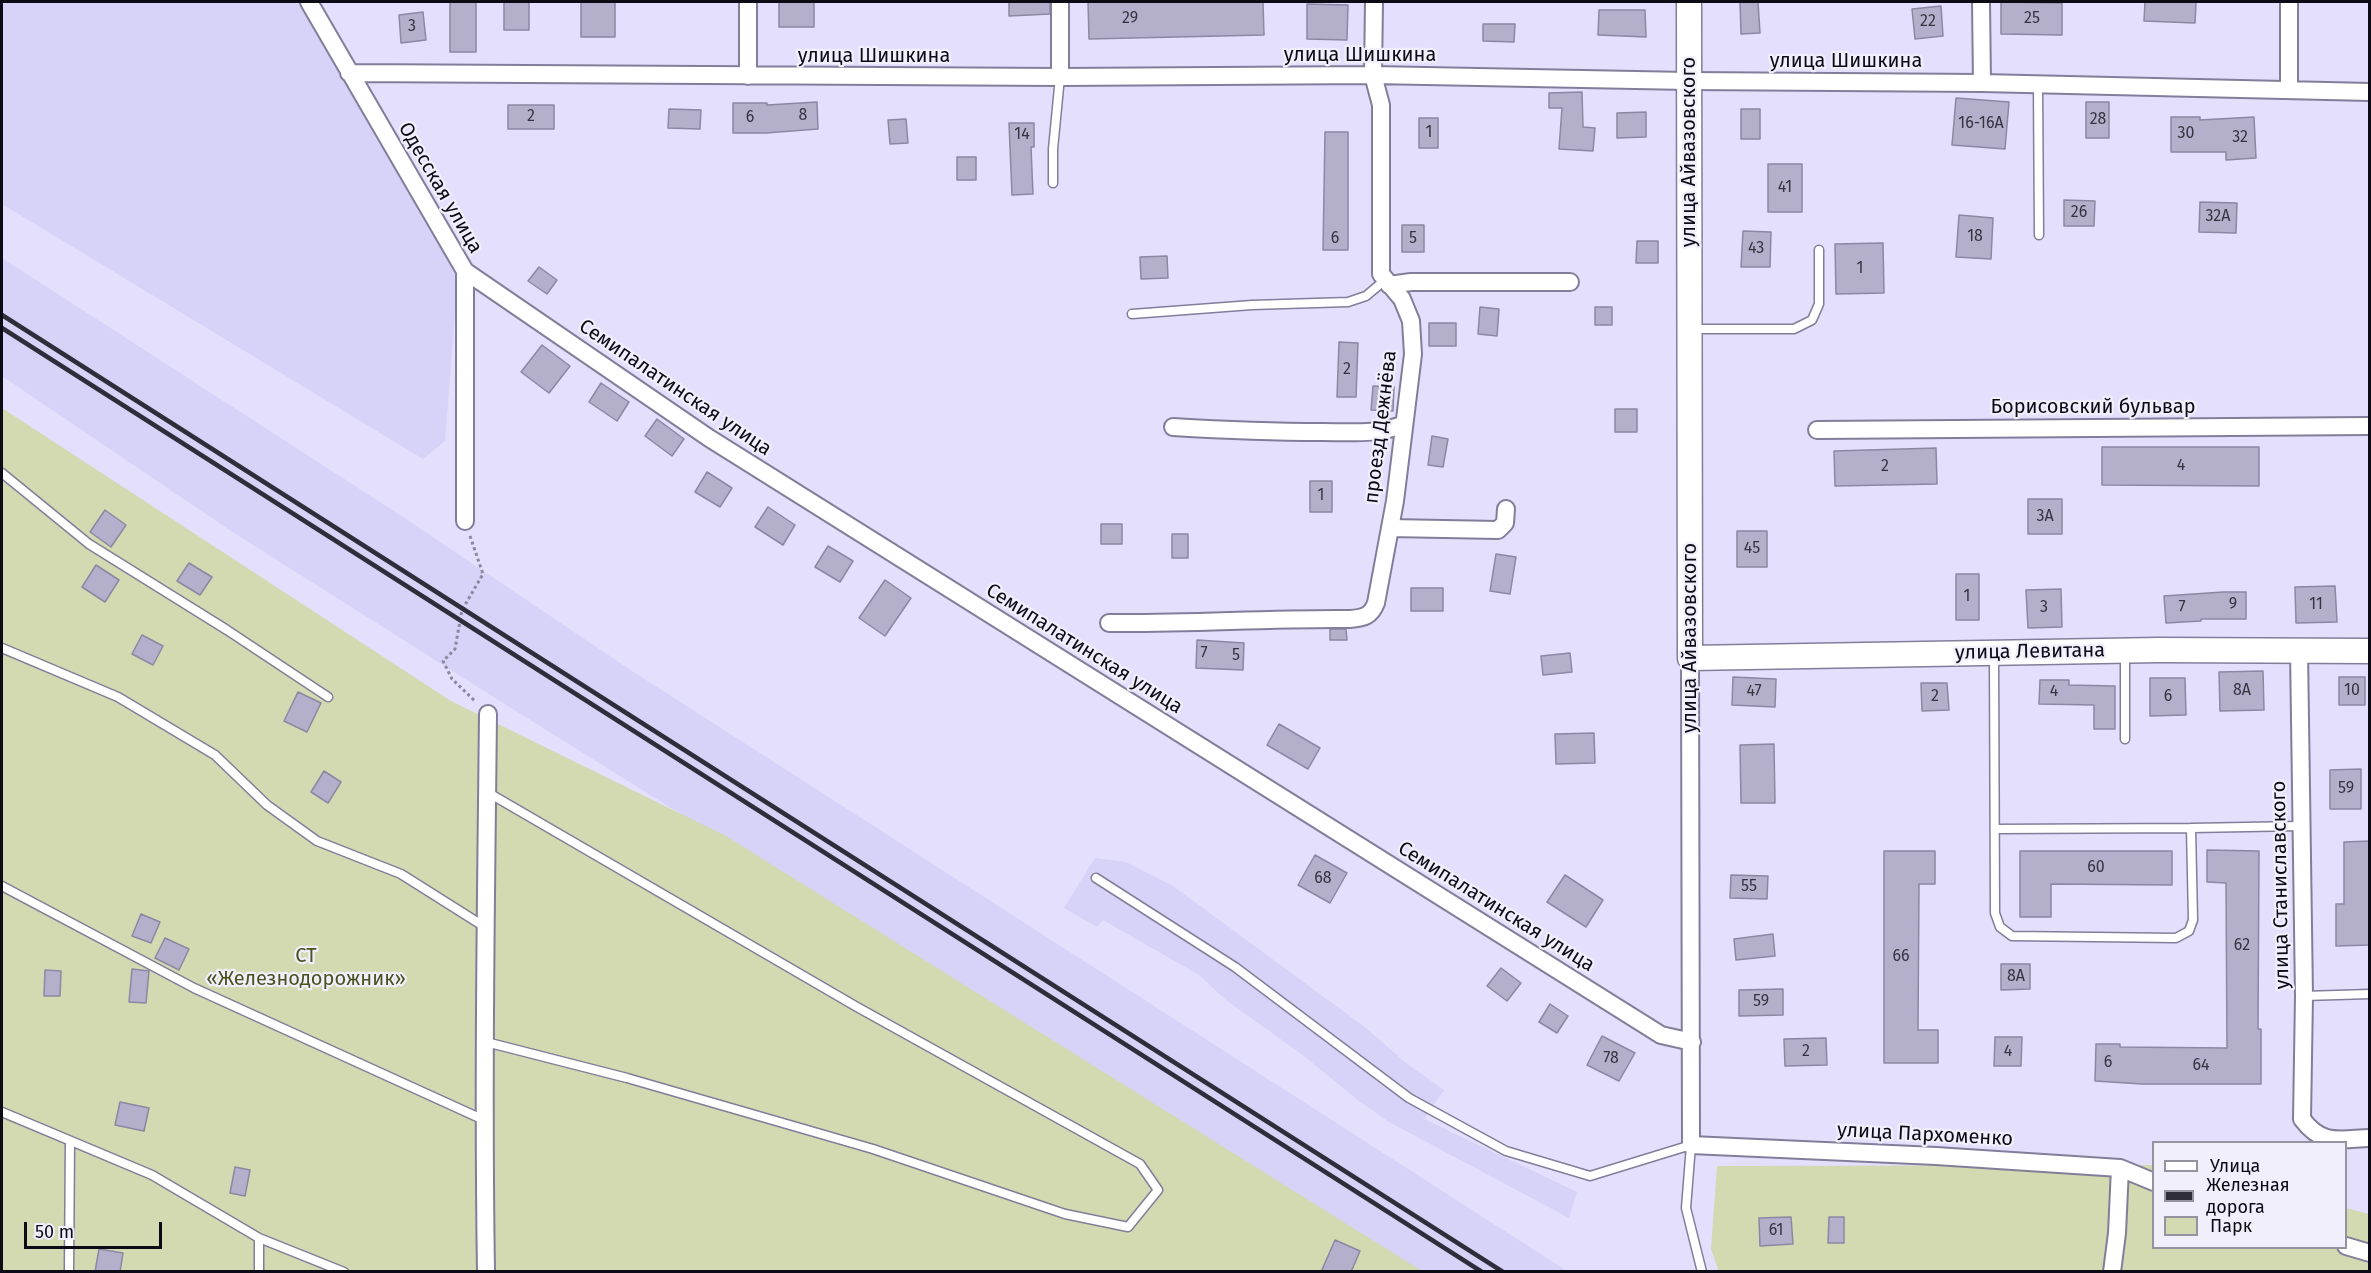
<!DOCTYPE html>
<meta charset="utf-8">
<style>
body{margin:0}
#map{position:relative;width:2371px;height:1273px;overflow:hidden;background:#e3dffd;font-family:"Fira Sans",sans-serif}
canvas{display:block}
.frame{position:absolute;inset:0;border:3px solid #0c0a14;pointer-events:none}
.legend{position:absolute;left:2152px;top:1141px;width:195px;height:108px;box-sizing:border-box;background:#f0effb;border:2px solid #95939f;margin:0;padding:8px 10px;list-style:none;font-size:18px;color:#0c0a14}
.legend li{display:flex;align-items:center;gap:12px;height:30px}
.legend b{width:30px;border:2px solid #95939f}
.scale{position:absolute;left:24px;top:1222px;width:138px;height:27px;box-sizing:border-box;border:3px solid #0c0a14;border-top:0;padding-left:8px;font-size:18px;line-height:21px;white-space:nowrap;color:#0c0a14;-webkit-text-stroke:4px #f0effb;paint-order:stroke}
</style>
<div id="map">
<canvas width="2371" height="1273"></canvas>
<div class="frame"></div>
<ul class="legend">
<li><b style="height:8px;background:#fff"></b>Улица</li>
<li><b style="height:8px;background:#2f2d3a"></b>Железная дорога</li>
<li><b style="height:16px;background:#d3d9b0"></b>Парк</li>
</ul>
<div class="scale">50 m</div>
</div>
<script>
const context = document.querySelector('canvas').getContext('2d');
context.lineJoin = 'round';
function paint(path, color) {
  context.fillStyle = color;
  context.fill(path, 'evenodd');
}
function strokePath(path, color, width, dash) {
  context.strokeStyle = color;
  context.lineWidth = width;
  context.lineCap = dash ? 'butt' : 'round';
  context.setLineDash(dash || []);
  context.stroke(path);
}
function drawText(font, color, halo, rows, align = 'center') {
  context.font = font + ' "Fira Sans",sans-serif';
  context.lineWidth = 4.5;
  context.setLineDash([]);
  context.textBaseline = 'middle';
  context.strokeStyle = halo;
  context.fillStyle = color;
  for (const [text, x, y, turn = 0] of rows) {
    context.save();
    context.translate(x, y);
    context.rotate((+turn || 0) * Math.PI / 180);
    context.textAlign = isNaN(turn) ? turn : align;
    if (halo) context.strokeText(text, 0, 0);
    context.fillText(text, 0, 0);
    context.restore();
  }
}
paint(new Path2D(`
 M2,2h299l157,273 -13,166 -22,18 -421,-255z
 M2,258l401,259 229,154 935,600h-154l-894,-558 -288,-182 -229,-155z
 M1095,858l31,4 47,24 193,142 40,35 38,27 -20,29 153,73 -8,26 -180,-96 -30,-21 -55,-45 -78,-56 -27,-25 -96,-55 -6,7 -33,-19z`), '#d7d2f7');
paint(new Path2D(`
 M2,408l449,293 275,135 696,435h-1420z
 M2153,1165l1,83h192v-40l23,6v57l-650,1 -8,-23 6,-83z`), '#d3d9b0');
const building = new Path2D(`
 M450,2h26v50h-26z
 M504,2h25v28h-25z
 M581,2h34v35h-34z
 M779,2h35v25h-35z
 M1009,2h41v12l-41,2z
 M1088,2h175l1,33 -175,4z
 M1740,2h18l2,31 -19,1z
 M2001,2l61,1v32l-61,-1z
 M2145,2h51l-1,21 -51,-2z
 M1307,4l41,1 -1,35 -40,-1z
 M1941,6l2,30 -28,3 -3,-30z
 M1599,10h46l1,27 -48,-2z
 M423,12l3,28 -25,3 -2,-28z
 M1483,24h32l-1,18 -31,-1z
 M1582,92l1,35 12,1 -2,23 -34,-2 3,-41h-13v-15z
 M1956,98l53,4 -4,47 -53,-4z
 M817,102l1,27 -52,4h-33v-30h34v2z
 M2086,102h23v36h-23z
 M508,105h46v24h-46z
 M669,109l32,1 -1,19 -32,-1z
 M1741,109h19v30h-19z
 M1646,112v25l-29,1v-25z
 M2171,117h29v3l54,-3 2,41 -30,2v-8h-55z
 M1419,118h19v30h-19z
 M906,119l2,24 -18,1 -2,-24z
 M1009,123h25v24h-3l2,47 -21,1z
 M1325,132h23v118h-25z
 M957,157h19v23h-19z
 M1768,164h34v48h-34z
 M2064,200l31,1 -1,25h-30z
 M2200,202l37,1 -1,30 -37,-1z
 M1959,215l34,3 -2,41 -35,-2z
 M1402,225h22v27h-22z
 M1743,231l28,1 -1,35h-29z
 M1637,241h21v22h-22z
 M1883,243l1,50 -48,1 -1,-50z
 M1167,256l1,22 -27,1 -1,-22z
 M539,267l18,13 -10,14 -19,-13z
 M1480,307l19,2 -2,27 -19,-2z
 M1595,307h17v18h-17z
 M1429,323h27v23h-27z
 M1339,342l19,1 -2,54h-19z
 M542,345l28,21 -21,27 -28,-21z
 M601,383l28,19 -12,19 -28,-19z
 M1373,386l21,1 -1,24 -22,-1z
 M1615,409h22v23h-22z
 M657,419l27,20 -12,17 -27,-20z
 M1432,436l16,3 -5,28 -15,-2z
 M2102,447h157v39l-157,-1z
 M1936,448l1,36 -102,2 -1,-35z
 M707,472l25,16 -12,19 -25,-15z
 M1310,481h22v31h-22z
 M2028,499h34v35h-34z
 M768,507l27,18 -12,20 -28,-18z
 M105,510l21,15 -15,22 -21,-15z
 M1101,524h21v20h-21z
 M1737,531h30v36h-30z
 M1172,534h16v24h-16z
 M828,546l25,15 -13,21 -25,-15z
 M1496,554l20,3 -6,37 -20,-3z
 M189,563l23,14 -12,18 -23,-14z
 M96,565l23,15 -14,22 -23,-15z
 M1956,574h23v46h-23z
 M885,580l26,18 -26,38 -26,-18z
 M2335,586l2,36 -41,1 -1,-36z
 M1411,588h32v23h-32z
 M2061,589l1,38 -34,1 -2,-38z
 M2223,592h23v27h-45v2l-35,2 -2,-27z
 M1330,629h16l1,11h-17z
 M142,635l21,11 -10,19 -21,-11z
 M1197,640l47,3 -1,27 -47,-2z
 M1570,653l2,19 -29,3 -2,-19z
 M2263,671l1,39 -44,1 -1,-39z
 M1733,677l43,2 -1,28 -43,-2z
 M2339,677h26v28h-26z
 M2150,678h35l1,37 -36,1z
 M2040,680h29v5l46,1v43h-21v-24l-55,-1z
 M1921,683h26l2,27 -27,1z
 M298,692l23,11 -14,29 -23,-11z
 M1279,724l41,24 -12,21 -41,-24z
 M1594,733l1,30 -39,1 -1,-30z
 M1774,744l1,59h-34l-1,-58z
 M2361,769v40h-31v-39z
 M324,771l17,11 -13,21 -17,-11z
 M2370,841v104l-34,1v-42h8v-62z
 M2207,850l52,1 -1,178h3v55h-119l-47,-3 1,-37h24v3l107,1 -1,-165 -19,-1z
 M1884,851h51v33h-16l-1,146h20v33h-54z
 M2020,851h152v34l-121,-1v33h-31z
 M1315,855l32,18 -17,30 -32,-18z
 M1565,875l38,25 -17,27 -39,-25z
 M1731,875l37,1 -1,23 -37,-1z
 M141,914l19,8 -9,21 -19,-7z
 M1773,934l2,22 -39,4 -2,-21z
 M165,938l24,11 -10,21 -24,-12z
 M2001,964h29v25l-29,1z
 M1501,968l20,15 -14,18 -20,-15z
 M132,969l17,2 -3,32 -17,-1z
 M45,970l16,1 -1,25h-16z
 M1783,989v26l-44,1v-26z
 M1550,1004l18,12 -11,17 -18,-11z
 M1602,1036l33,17 -16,28 -32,-16z
 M1995,1037h27l-1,29h-27z
 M1826,1038l1,27 -42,1 -1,-27z
 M120,1102l29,6 -5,23 -29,-6z
 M235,1167l15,3 -5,26 -15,-3z
 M1791,1217l2,27 -33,2 -1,-28z
 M1829,1217h15v26h-16z
 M1335,1240l25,11 -9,21h-30z
 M99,1249l24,4 -3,19h-25z`);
paint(building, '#b4b0cc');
strokePath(building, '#8b88a3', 1.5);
const lane = new Path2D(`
 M2038,85l1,150
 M1053,183v-34l7,-72
 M1132,314l120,-9 96,-3 18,-6 19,-16
 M1692,329h102l18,-9 7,-16v-54
 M2,473l87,71 138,86 101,67
 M2,648l116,49 97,58 52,50 50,36 84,33 84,53
 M2125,654v85
 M1994,656l1,257 5,14 12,9 164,2 13,-7 4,-11 -2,-92 110,-2
 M1996,829l195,-1
 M1096,878l139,89 174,131 97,53 84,25 101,-31 -5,63 16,64
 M2,886l192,102 290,132
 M2304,996l66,-2
 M486,1042l141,36 246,71 192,65 63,13 30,-37 -18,-26 -283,-157 -370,-215
 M2,1112l150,63 107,63 85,34
 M259,1238v34
 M69,1272l1,-131`);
const street = new Path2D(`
 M309,2l156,269v250
 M748,2v74
 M1981,2l1,81
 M2289,2v88
 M349,73l711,4 313,-2 315,6 294,2 388,9
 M1060,77v-75
 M465,271l244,167 952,597 31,7
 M1389,285l22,-3h159
 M1173,427c50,3 99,5 149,5 27,0 57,3 82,-8
 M1817,430l553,-4
 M1390,528l108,2 7,-7 1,-14
 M1109,623c81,1 161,-5 241,-4 14,-1 21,-3 26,-16l19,-102 18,-147 -2,-33 -9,-22 -21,-25v-169l-8,-30 1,-73
 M2299,650l5,346 -2,123c20,27 37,20 68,19
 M1690,658l1,487 245,11 184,12 34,14
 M2346,1246l24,7
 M486,1272c-3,-186 0,-372 2,-558
 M2112,1272l5,-39 3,-65`);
const secondary = new Path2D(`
 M1689,2l1,656 469,-8 211,1`);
strokePath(lane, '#827e99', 11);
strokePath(street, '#827e99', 20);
strokePath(secondary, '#827e99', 27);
strokePath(new Path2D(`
 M470,536l13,38 -21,36 -7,39 -12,12 9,18 24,23`), '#8b889e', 3, [3, 3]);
strokePath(lane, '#fff', 8);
strokePath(street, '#fff', 16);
strokePath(secondary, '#fff', 24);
strokePath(new Path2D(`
 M2,315l1501,957
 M2,328l1480,944`), '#2f2d3a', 4.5);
drawText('16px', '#363442', null, [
 ["29",1130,19],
 ["25",2032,19],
 ["22",1928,22],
 ["3",412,27],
 ["8",803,116],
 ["2",531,117],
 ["6",750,118],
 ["28",2098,120],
 ["16-16А",1981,124],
 ["1",1429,133],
 ["30",2186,134],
 ["14",1022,135],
 ["32",2240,138],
 ["41",1785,188],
 ["26",2079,213],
 ["32А",2218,217],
 ["18",1975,237],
 ["6",1335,239],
 ["5",1413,239],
 ["43",1756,249],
 ["1",1860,269],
 ["2",1347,370],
 ["4",2181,466],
 ["2",1885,467],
 ["1",1321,496],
 ["3А",2045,517],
 ["45",1752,549],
 ["1",1967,597],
 ["9",2233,605],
 ["11",2316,605],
 ["3",2044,608],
 ["7",2182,608],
 ["7",1204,654],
 ["5",1236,656],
 ["8А",2242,691],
 ["10",2352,691],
 ["47",1754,692],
 ["4",2054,692],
 ["2",1935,697],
 ["6",2168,697],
 ["59",2346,789],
 ["60",2096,868],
 ["68",1323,879],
 ["55",1749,887],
 ["62",2242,946],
 ["66",1901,957],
 ["8А",2016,977],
 ["59",1761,1002],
 ["2",1806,1052],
 ["4",2008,1052],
 ["78",1611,1059],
 ["6",2108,1063],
 ["64",2201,1066],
 ["61",1776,1231]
]);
drawText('20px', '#0c0a14', '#f0effb', [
 ["улица Шишкина",1360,55],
 ["улица Шишкина",874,56],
 ["улица Шишкина",1846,61],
 ["улица Айвазовского",1689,152,-90],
 ["Одесская улица",440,188,60],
 ["Семипалатинская улица",675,388,34],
 ["Борисовский бульвар",2093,407],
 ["проезд Дежнёва",1381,427,-83],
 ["улица Айвазовского",1690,638,-90],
 ["Семипалатинская улица",1084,649,32],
 ["улица Левитана",2030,652,-1],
 ["улица Станиславского",2281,885,-91],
 ["Семипалатинская улица",1496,907,32],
 ["улица Пархоменко",1925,1135,3]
]);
drawText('20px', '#4b511e', '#f0effb', [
 ["СТ",306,956],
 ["«Железнодорожник»",306,979]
]);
</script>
